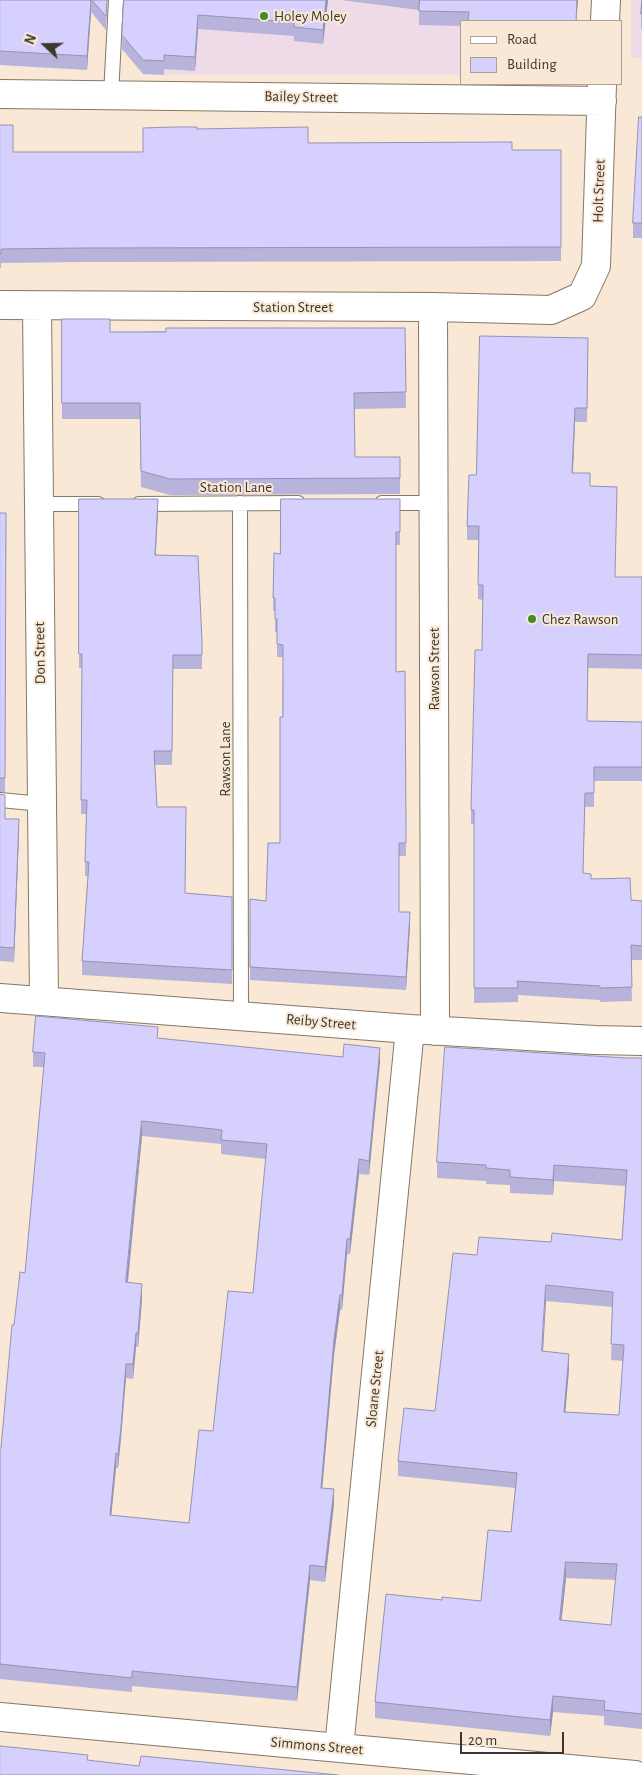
<!DOCTYPE html>
<style>
body{margin:0}
#map{position:relative;width:642px;height:1775px;overflow:hidden;background:#f8e8d5;font-family:"Alegreya Sans",sans-serif}
canvas{display:block}
.legend{position:absolute;left:460px;top:20px;width:162px;height:65px;box-sizing:border-box;background:#f8e8d5;border:1px solid #ada193;margin:0;padding:6px 9px;list-style:none;font-size:15px;color:#3d372f}
.legend li{display:flex;align-items:center;gap:10px;height:25px}
.legend b{width:25px;border:1px solid #ada193}
.north{position:absolute;left:20px;top:20px;width:50px;height:50px;-webkit-text-stroke:4px #f8e8d5;paint-order:stroke;rotate:291deg;font-size:14px;font-weight:700;line-height:20px;text-align:center;color:#3d372f}
.north::after{content:'';display:block;margin:auto;width:18px;height:22px;background:#3d372f;clip-path:polygon(50% 0,100% 100%,50% 72%,0 100%)}
.scale{position:absolute;left:460px;top:1732px;width:104px;height:22px;box-sizing:border-box;border:2px solid #3d372f;border-top:0;padding-left:6px;font-size:15px;line-height:18px;white-space:nowrap;color:#3d372f;-webkit-text-stroke:4px #f8e8d5;paint-order:stroke}
</style>
<div id="map">
<canvas width="642" height="1775"></canvas>
<ul class="legend">
<li><b style="height:6px;background:#fff"></b>Road</li>
<li><b style="height:14px;background:#d5d0fd"></b>Building</li>
</ul>
<div class="north">N</div>
<div class="scale">20 m</div>
</div>
<script>
const context = document.querySelector('canvas').getContext('2d');
context.lineJoin = 'round';
function paint(path, color) {
  context.fillStyle = color;
  context.fill(path, 'evenodd');
}
function strokePath(path, color, width, dash) {
  context.strokeStyle = color;
  context.lineWidth = width;
  context.lineCap = dash ? 'butt' : 'round';
  context.setLineDash(dash || []);
  context.stroke(path);
}
function drawText(font, color, halo, rows, align = 'center') {
  context.font = font + ' "Alegreya Sans",sans-serif';
  context.lineWidth = 4;
  context.setLineDash([]);
  context.textBaseline = 'middle';
  context.strokeStyle = halo;
  context.fillStyle = color;
  for (const [text, x, y, turn = 0] of rows) {
    context.save();
    context.translate(x, y);
    context.rotate((+turn || 0) * Math.PI / 180);
    context.textAlign = isNaN(turn) ? turn : align;
    if (halo) context.strokeText(text, 0, 0);
    context.fillText(text, 0, 0);
    context.restore();
  }
}
paint(new Path2D(`
 M138,0h440l-2,21h-115v54h-297z
 M631,0h11v58h-11z`), '#efdae8');
const lane = new Path2D(`
 M111,95l5,-95
 M240,503l1,512
 M382,503h52
 M39,504h59
 M139,504l159,-1
 M0,800l42,4`);
const street = new Path2D(`
 M605,21l1,-21
 M0,94l602,7
 M0,305l433,2 118,3 31,-14 14,-30 6,-182
 M37,306l7,694
 M433,307l2,724
 M0,998l410,31 185,11 47,1
 M0,1717l635,58
 M339,1748l71,-719`);
strokePath(lane, '#867766', 16);
strokePath(street, '#867766', 30);
strokePath(lane, '#fff', 14);
strokePath(street, '#fff', 28);
paint(new Path2D(`
 M0,0h107l-1,30 -15,-18 -4,58 -87,-5z
 M124,0h204l-5,44 -29,-3v-5l-96,-7 -3,42 -31,-2v6l-21,-1 -21,-25z
 M341,0h237l-2,21h-115v5l-42,-1v-15z
 M642,0v29h-1v-15z
 M642,117v121h-9v-15z
 M0,125l13,27h130l54,-23 111,14 204,7h49v111l-479,1 -81,1v5h-1z
 M62,319l48,13 295,-4 1,80 -52,1 1,48h45v37l-230,1 -29,-8 -1,-68h-78z
 M588,353l-1,69h-12l-2,51 17,13 25,91h27v92l-54,-1 -1,53 55,1v59h-48v26h-9l-2,66 8,6 40,21 11,1v59h-11l1,41 -32,1v-2l-82,-5v7l-44,1v-179h-3v-14l11,-160 1,-50 -5,-1v-59h-11v-14l9,-51z
 M79,499l79,13 -3,43 47,86v28h-29l-1,96h-17l2,42 28,86 47,4v87l-150,-9v-14l6,-85h-3l1,-62h-5l1,-146h-3z
 M400,499v46h-4v127l10,152v32h-7v56l11,13 -4,65 -156,-10v-81l16,2 14,-58 3,-186h-6v-25h-2v-21h-2l1,-58 6,1z
 M0,513h6l-1,279h-5z
 M0,794l5,25 14,14 -5,129 -14,-1z
 M158,1038l222,24 -11,113 -10,-1 -9,80h-3l-5,56h-2l-6,45 -12,133 12,16 -9,78 -15,-2 -13,121 -165,-15v6l-132,-13v-231h1l13,-123 11,-52 19,-206h-11v-15zM142,1136l79,8v10l45,5 -13,134 -40,138 -24,92 -78,-8 5,-47h2l3,-27 5,-63 7,1 3,-32h2l4,-48 -14,-16z
 M627,1058h15v671l-38,-4v-9l-51,-4 -3,24 -175,-18v-16l67,-102 39,1 30,-69 4,-44 -117,-12v-15l37,-50 42,-156 74,-13 71,-2 3,-54 -71,-5 -1,14 -43,-2v-8l-24,-1v-3l-49,-3v-16zM546,1301l67,6 -2,53 12,1 -4,54 -54,-3 4,-43 -26,-18zM566,1578l50,2 -5,45 -50,-5z`), '#b7b3da');
paint(new Path2D(`
 M91,0v12l-4,58v-14z
 M326,0h2l-5,44v-14z
 M577,0h1l-2,21z
 M198,15v14l-3,42v-14z
 M575,408v14l-3,65v-14z
 M158,499v13l-3,57v-14z
 M19,819v14l-5,129v-14z
 M410,912v13l-4,65v-13z
 M380,1048v14l-11,113v-14z
 M142,1121v15l-16,161v-15z
 M359,1159v15l-9,80v-15z
 M554,1165v16l-1,14v-15z
 M347,1239v15l-5,56v-15z
 M142,1284v15l-4,48v-14z
 M546,1285v16l-4,65v-15z
 M340,1295v15l-6,45 -13,148v-15l13,-148z
 M136,1333v14l-3,32v-15z
 M569,1354v15l-5,59v-16z
 M126,1364v14l-8,90v-14z
 M116,1453v15l-6,61v-14z
 M334,1489v15l-9,78v-15z
 M566,1562v16l-6,57v-15z
 M310,1565v15l-13,121v-14z
 M553,1696v16l-3,24v-16z`), '#9592b1');
const building = new Path2D(`
 M0,0h91l-4,56 -87,-5z
 M92,0h15l-1,16z
 M124,0h202l-3,30 -29,-3v-5l-96,-7 -3,42 -31,-2v6l-21,-1 -21,-25z
 M420,0h157l-1,21h-108l1,-9 -50,-1z
 M642,0v14h-1z
 M639,117h3v106h-9z
 M0,125h13v27h130v-24l30,-1h24v2l111,-2v16l204,-1v8h49v97l-479,1 -81,1v5h-1z
 M62,319h48v13h56v-4h239l1,64 -52,1 1,64h45v21l-230,1 -29,-8 -1,-68h-78z
 M480,336l108,2 -1,70h-12l-3,65h18v13l27,1 -2,90h27v78l-54,-1 -1,67 55,1v45h-48v26h-9l-2,80 8,1v5l39,-1 1,22 11,1v45l-11,-1 1,42 -32,1v-2l-83,-5 1,7h-44v-178h-3l4,-160h7l1,-65h-5l1,-59h-12l2,-51h7z
 M79,499h79l-3,56 43,1 4,85v14h-29l-1,96h-18l3,56h29l-1,86 47,4v73l-150,-9 7,-99h-4l2,-62h-6l1,-146h-3z
 M281,499h119v33h-4v140l9,-1 1,153v19h-7v69h11l-4,65 -156,-10v-68l16,2 2,-58h12v-126h3v-72l-6,-1v-25h-2v-21h-2l1,-45 6,1z
 M0,513h6l-1,265h-5z
 M0,794l5,1v24h14l-5,129 -14,-1z
 M36,1016l122,11 -1,11 186,19 1,-13 36,4 -11,113 -10,-2 -9,80h-3l-5,56h-2l-6,45 -13,148 13,1 -9,78 -15,-2 -13,122 -165,-16v7l-132,-14v-216h1l11,-123h2l6,-53 5,1 20,-220 -12,-1zM142,1121l80,9 -1,10 46,4 -14,149 -25,-2 -15,140 -14,-1 -10,93 -79,-8 6,-62 2,1 3,-27 5,-63h7l3,-31h2l4,-49 -16,-2z
 M445,1047l182,11h15v656l-38,-4 1,-9 -52,-5 -3,24 -175,-18 11,-108 56,6v-3l39,4 7,-71 23,2 6,-59 -119,-12 6,-53 31,3 18,-158 24,2 2,-18 72,5 1,-9 70,7 5,-70 -73,-5 -1,15 -43,-3v-7l-24,-2v-3l-49,-3zM546,1285l67,7 -2,52 13,1 -5,70 -55,-3 5,-58 -27,-3zM566,1562l51,2 -6,61 -51,-5z
 M0,1746l88,9 -1,5 52,6 2,-10 197,19h-338z`);
paint(building, '#d5d0fd');
strokePath(building, '#9592b1', 1);
for (const [x, y, r, color] of [
 [264,16,5,"#45892d"],
 [532,619,5,"#45892d"]
]) {
  const dot = new Path2D();
  dot.arc(x, y, r, 0, 2 * Math.PI);
  context.fillStyle = color;
  context.fill(dot);
  strokePath(dot, '#f8e8d5', 2);
}
drawText('15px', '#3d372f', '#f8e8d5', [
 ["Holey Moley",274,16],
 ["Chez Rawson",542,619]
], 'left');
drawText('15px', '#3d372f', '#f8e8d5', [
 ["Bailey Street",301,97,1],
 ["Holt Street",599,191,-88],
 ["Station Street",293,307],
 ["Station Lane",236,487],
 ["Don Street",40,653,-91],
 ["Rawson Street",434,669,-90],
 ["Rawson Lane",225,759,-90],
 ["Reiby Street",321,1022,5],
 ["Sloane Street",375,1389,-84],
 ["Simmons Street",317,1746,5]
]);
</script>
